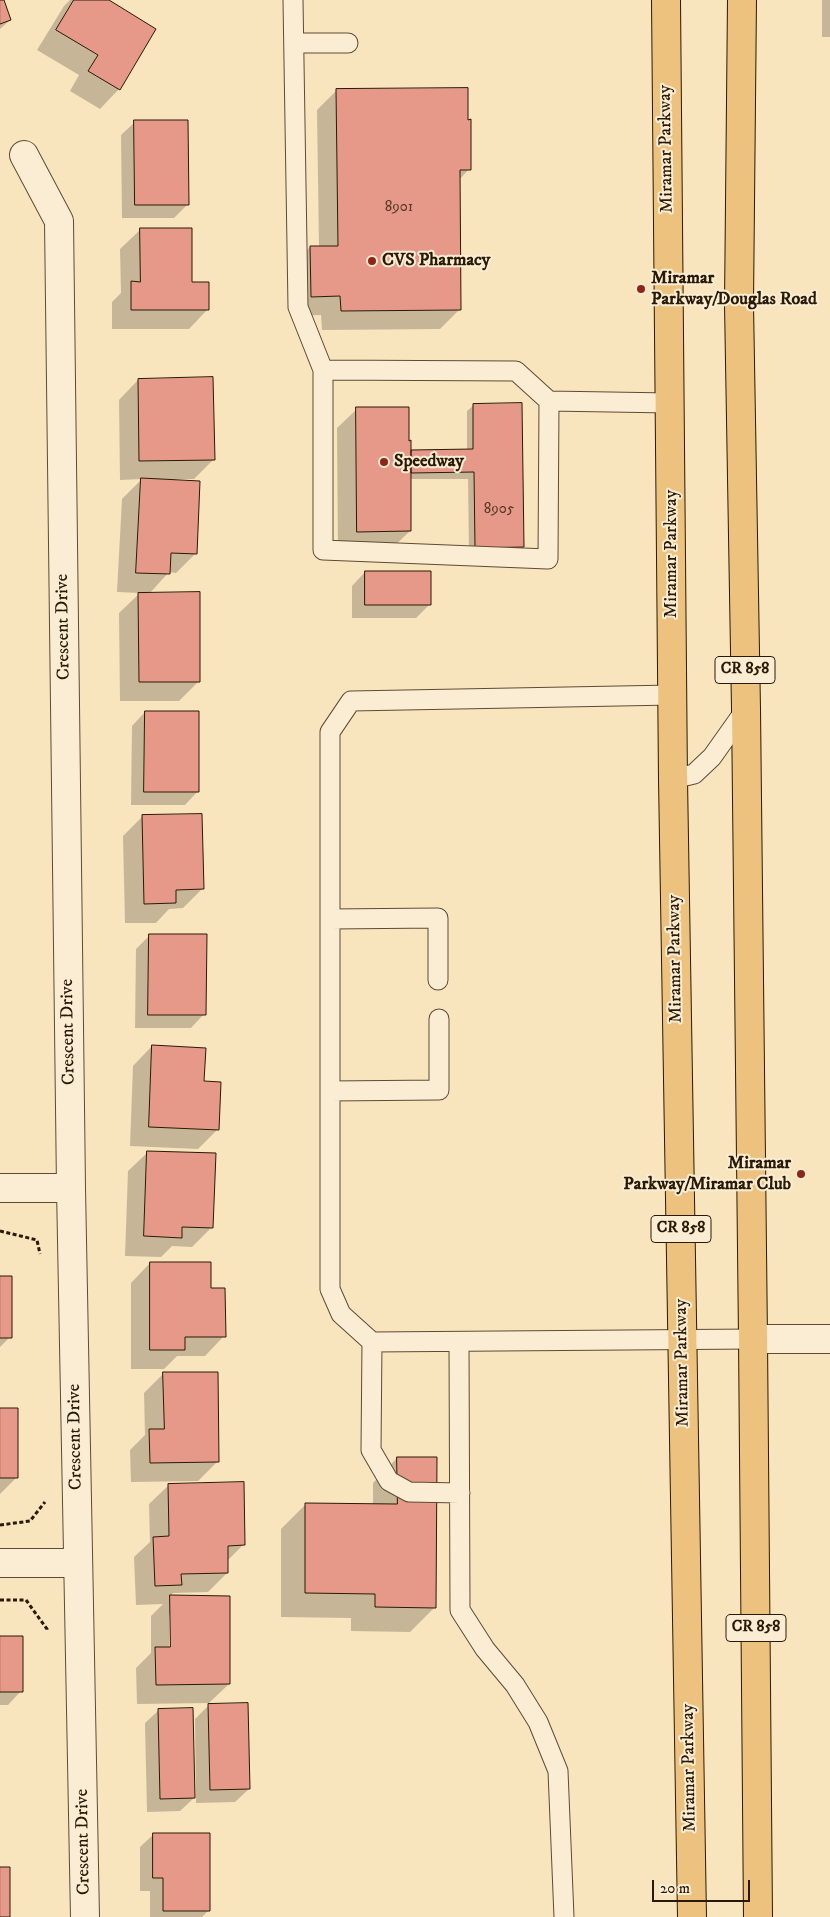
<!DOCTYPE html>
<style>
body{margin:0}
#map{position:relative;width:830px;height:1917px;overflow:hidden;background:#f8e4bd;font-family:"IM FELL DW Pica",serif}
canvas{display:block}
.scale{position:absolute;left:652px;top:1880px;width:98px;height:22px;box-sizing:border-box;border:2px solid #291a05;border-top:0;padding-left:6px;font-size:15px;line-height:18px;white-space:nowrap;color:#291a05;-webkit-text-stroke:4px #faedd4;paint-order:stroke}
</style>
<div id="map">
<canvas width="830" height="1917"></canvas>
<div class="scale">20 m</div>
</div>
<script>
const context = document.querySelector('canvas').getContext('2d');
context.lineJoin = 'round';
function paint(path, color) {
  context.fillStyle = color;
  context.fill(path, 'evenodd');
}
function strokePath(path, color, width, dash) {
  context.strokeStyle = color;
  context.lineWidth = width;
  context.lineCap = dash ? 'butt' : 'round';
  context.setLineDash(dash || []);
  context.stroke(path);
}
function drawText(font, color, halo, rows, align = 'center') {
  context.font = font + ' "IM FELL DW Pica",serif';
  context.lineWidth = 4;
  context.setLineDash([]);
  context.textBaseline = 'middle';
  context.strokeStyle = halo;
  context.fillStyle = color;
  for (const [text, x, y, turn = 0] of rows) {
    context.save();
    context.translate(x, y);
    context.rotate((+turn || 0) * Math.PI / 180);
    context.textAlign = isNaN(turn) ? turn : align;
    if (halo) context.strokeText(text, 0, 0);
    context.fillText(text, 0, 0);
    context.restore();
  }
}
paint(new Path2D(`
 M0,0h2l8,20 -10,9z
 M70,0h36l13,89 -19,20 -30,-18 9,-16 -42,-25 27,-44z
 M822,0h8v37h-8z
 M337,90l132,79 -10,11 1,129 -20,20 -118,1 -1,-15 -29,1 -1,-49 19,-20h9l-2,-137z
 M135,122l53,82 -14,14h-52l-1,-83z
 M140,230l51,54 17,25 -19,20h-77v-27l9,-9 -1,-44z
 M138,380l76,79 -20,20h-23l25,74 -20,20 -7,-1 -20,22 50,87 -20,20h-59l-1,-88 21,-20 -23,-1 5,-93 20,-20 -22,1 -1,-80z
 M474,405l49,142 -7,6 -47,1 -1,-75h-58v52l-20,19 -52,1 -1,-123 20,-19 51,33 2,9 57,-1v-39z
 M365,572l65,32 -14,14h-64v-32z
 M145,712l53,79 -13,14h-54l1,-79z
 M143,816l59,73 -19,19 -14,1 -13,14h-31l-2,-87z
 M150,935l54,79 -13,14h-56l1,-79z
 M152,1046l51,36 15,47 -20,20 -68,-3 3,-80z
 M148,1152l64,75 -20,20 -20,-1 -11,11 -36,-1 3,-85z
 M150,1263l60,26 14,47 -19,20h-28l-13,13h-33v-86z
 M0,1277l10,60 -10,10z
 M164,1373l54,88 -20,20 -67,1 -1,-32 15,-15 -1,-42z
 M0,1409l17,68 -17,17z
 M397,1458l38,149 -25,25 -59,-1v-13l-70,-1v-88l25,-25 67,1v-22z
 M169,1485l75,59 -17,17v12l-19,19 -35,1 -4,4h60v87l-20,19 -72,1 -1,-36 15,-15v-37l12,-12 -27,1 -2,-48 16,-15 -1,-38zM169,1615h3v38h-3z
 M0,1637l21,54 -13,14h-8z
 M209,1705l40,84 -14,13 -39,1 -1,-84z
 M159,1710l35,88 -14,13 -33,1 -2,-89z
 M154,1834l54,77 -6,6h-52v-26h-10v-44z`), '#0003');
const building = new Path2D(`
 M0,0h4l7,20 -11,4z
 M74,0h35l47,29 -36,61 -32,-19 10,-16 -42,-25z
 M468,88v32l3,-1v51h-11l1,140 -120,1 -1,-15 -29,1 -1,-51h28l-2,-157z
 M134,120h54l1,85h-54z
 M140,228h52v54h17v28h-78v-29l9,1z
 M213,377l2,83 -76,1 -1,-82z
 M522,403l2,144 -49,1 -1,-76 -63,1v-23l62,-1v-45z
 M356,407h53v34l2,-1v91l-54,1z
 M141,478l59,3 -3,73 -26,-1 -1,21 -34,-1z
 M365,571h66v34h-66z
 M200,592v90h-61l-1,-89z
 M145,711h54v81h-55z
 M202,814l2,75 -28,1v13l-32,1 -2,-89z
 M149,934h58l-1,81h-58z
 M152,1045l54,3 -2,33 17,1 -2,48 -70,-3z
 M147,1151l69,2 -3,75 -31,-1v11l-38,-2z
 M150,1262h61v26h14l1,49h-41v13h-35z
 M0,1276h12v62h-12z
 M163,1372h55l1,90 -69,1 -1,-34h15z
 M0,1408h18v70h-18z
 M397,1457h40l-1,151 -61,-1v-13l-70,-1v-90l92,1z
 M244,1482l1,63 -17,1v27l-47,1 1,11 -27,1 -2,-49 16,-1 -1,-52z
 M170,1595l60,1v88l-74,1 -1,-38h15z
 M0,1636h23v56h-23z
 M248,1703l2,86 -40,1 -2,-86z
 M193,1708l2,90 -35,1 -2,-90z
 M153,1833h57v78h-47v-33h-10z
 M0,1867h10v50h-10z`);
paint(building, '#e69889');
strokePath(building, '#291a05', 1);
const lane = new Path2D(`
 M293,0l5,307 25,63 193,1 33,30 121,2
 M294,43h54
 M323,370v180l225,9 1,-158
 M673,779l21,-5 18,-17 34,-48
 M330,919l108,-1v62
 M330,1091l109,-1v-71
 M372,1342l-31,-28 -11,-25v-557l21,-31 322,-6
 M459,1342l1,268 25,39 30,36 23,37 20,49 6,146
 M460,1493l-51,-1 -20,-11 -18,-31 1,-108 381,-3`);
const street = new Path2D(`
 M24,155l35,66 12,967 14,729
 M0,1188h71
 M753,1339h77
 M0,1563h78`);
const primary = new Path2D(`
 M666,0l7,779 19,1138
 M742,0l-3,304 7,405 7,630 5,578`);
strokePath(lane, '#5d4c33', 21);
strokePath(street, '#5d4c33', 30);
strokePath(primary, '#291a05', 30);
strokePath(new Path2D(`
 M0,1231l37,9 3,14
 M0,1525l30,-4 15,-19
 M0,1600h26l21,29v3`), '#291a05', 3, [4, 2.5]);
strokePath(lane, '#faedd4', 19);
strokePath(street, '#faedd4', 28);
strokePath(primary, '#ecc27e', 28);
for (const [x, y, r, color] of [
 [372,261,5,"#8f2418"],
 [641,289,5,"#8f2418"],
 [384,462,5,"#8f2418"],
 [801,1174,5,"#8f2418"]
]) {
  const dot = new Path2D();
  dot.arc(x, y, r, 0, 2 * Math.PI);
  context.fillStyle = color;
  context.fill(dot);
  strokePath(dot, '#faedd4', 2);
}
drawText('15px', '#583a26', null, [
 ["8901",399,208],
 ["8905",499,510]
]);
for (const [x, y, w] of [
 [745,670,60],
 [681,1229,60],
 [756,1628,60]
]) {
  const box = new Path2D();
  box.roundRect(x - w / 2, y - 13.5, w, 27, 4);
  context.fillStyle = '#faedd4';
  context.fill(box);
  strokePath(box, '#291a05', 1);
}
drawText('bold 16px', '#291a05', null, [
 ["CR 858",745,670],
 ["CR 858",681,1229],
 ["CR 858",756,1628]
]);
drawText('18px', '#291a05', '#faedd4', [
 ["Miramar Parkway",667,149,-91],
 ["Miramar Parkway",672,554,-90],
 ["Crescent Drive",64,627,-91],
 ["Miramar Parkway",676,959,-91],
 ["Crescent Drive",69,1032,-91],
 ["Miramar Parkway",683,1363,-91],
 ["Crescent Drive",76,1437,-91],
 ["Miramar Parkway",690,1768,-91],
 ["Crescent Drive",84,1842,-91]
]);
drawText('bold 18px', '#291a05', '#faedd4', [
 ["CVS Pharmacy",382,261],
 ["Miramar",651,279],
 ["Parkway/Douglas Road",651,300],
 ["Speedway",394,462],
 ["Miramar",791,1164,"right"],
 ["Parkway/Miramar Club",791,1185,"right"]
], 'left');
</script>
